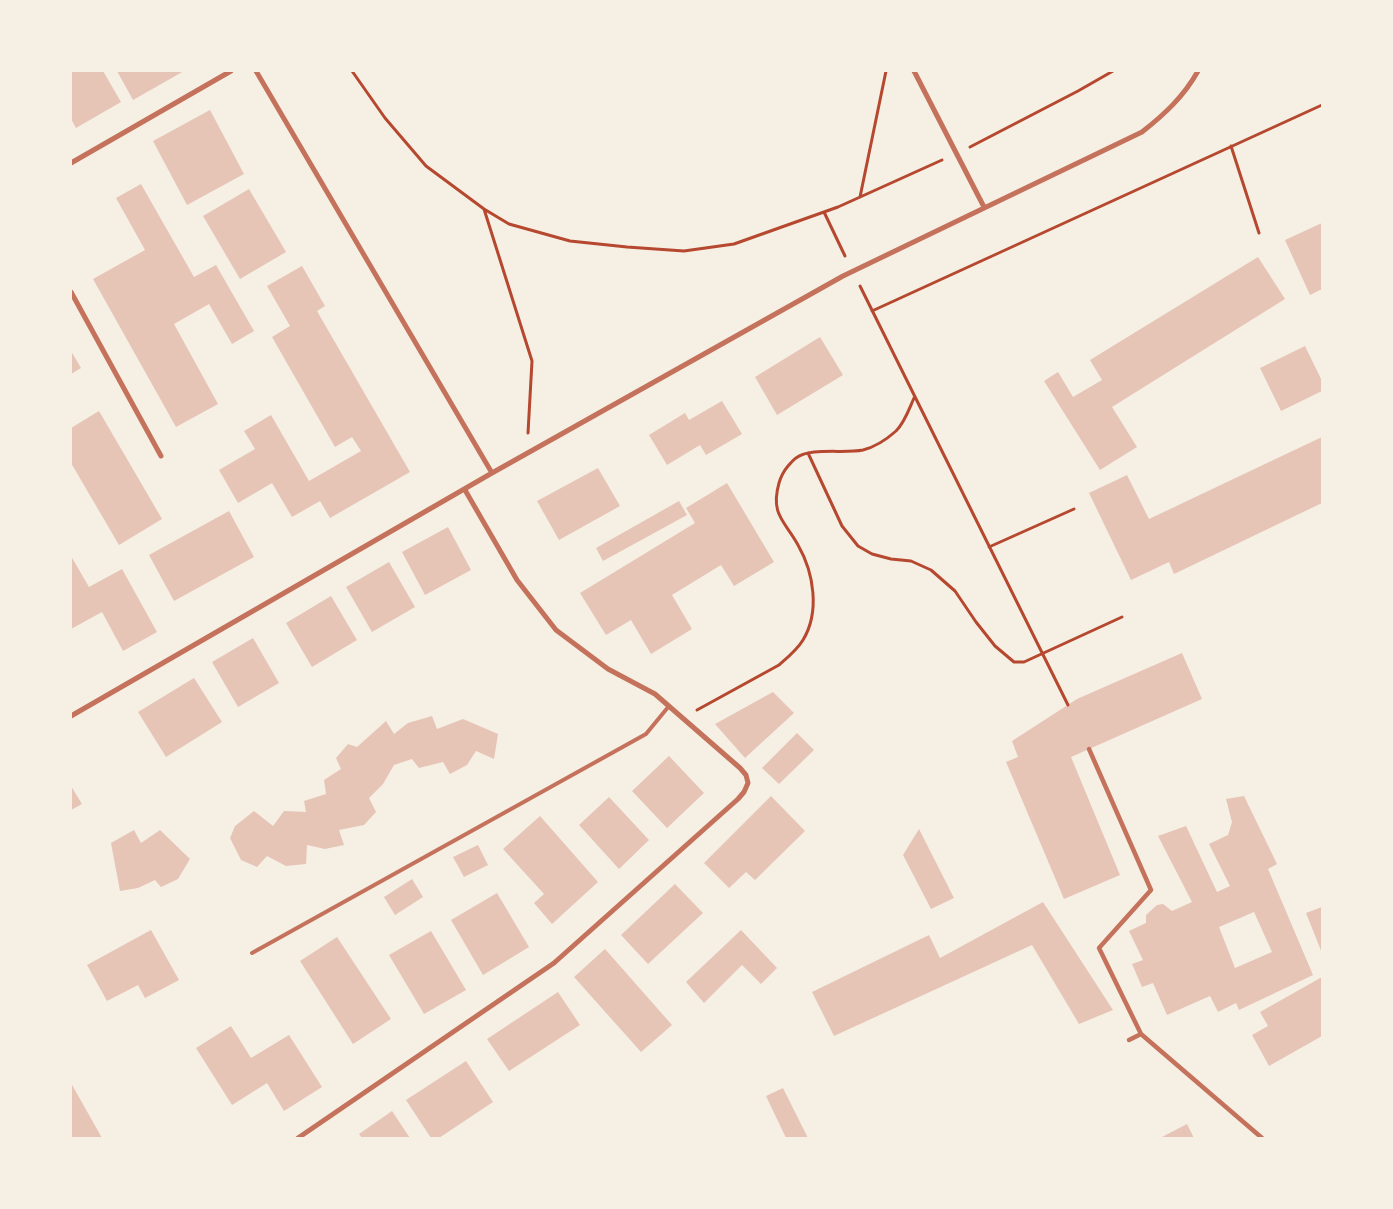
<!DOCTYPE html>
<style>
body{margin:0}
#map{position:relative;width:1393px;height:1209px;overflow:hidden;background:#f6efe4;font-family:Signika,sans-serif}
canvas{display:block}
.frame{position:absolute;inset:0;border:72px solid #f6efe4;pointer-events:none}
</style>
<div id="map">
<canvas width="1393" height="1209"></canvas>
<div class="frame"></div>
</div>
<script>
const context = document.querySelector('canvas').getContext('2d');
context.lineJoin = 'round';
function paint(path, color) {
  context.fillStyle = color;
  context.fill(path, 'evenodd');
}
function strokePath(path, color, width, dash) {
  context.strokeStyle = color;
  context.lineWidth = width;
  context.lineCap = dash ? 'butt' : 'round';
  context.setLineDash(dash || []);
  context.stroke(path);
}
paint(new Path2D(`
 M72,71h31l18,31 -45,26 -5,-9v-47z
 M117,71h67l-51,29z
 M210,110l34,64 -57,31 -34,-64z
 M141,184l53,93 22,-12 38,66 -22,13 -23,-40 -35,20 44,80 -42,23 -83,-148 52,-29 -29,-52z
 M249,189l37,63 -46,27 -37,-63z
 M1322,223v66l-12,6 -25,-55z
 M1258,257l27,42 -173,108 25,40 -37,23 -56,-89 14,-9 15,25 29,-17 -12,-20z
 M302,266l23,40 -8,5 93,161 -80,46 -10,-17 -28,16 -20,-34 -34,20 -19,-33 36,-21 -11,-18 27,-16 38,66 52,-30 -9,-14 -17,10 -63,-110 18,-11 -23,-40z
 M820,337l23,38 -66,40 -22,-38z
 M1305,346l17,35v10l-41,20 -21,-43z
 M71,351l10,17 -10,6z
 M722,401l20,33 -36,21 -6,-10 -33,20 -18,-30 36,-22 4,7z
 M99,411l63,108 -43,26 -48,-82v-35z
 M1322,437v66l-148,71 -5,-12 -38,18 -42,-87 38,-18 22,44z
 M598,468l22,38 -61,34 -22,-39z
 M727,483l47,79 -40,24 -13,-21 -49,30 20,34 -41,25 -20,-34 -25,15 -26,-42 115,-70 -9,-15z
 M679,501l8,14 -84,46 -7,-13z
 M229,511l25,46 -80,44 -25,-46z
 M448,527l23,43 -46,25 -23,-43z
 M71,556l18,31 33,-18 35,63 -34,19 -21,-39 -31,17z
 M389,562l26,45 -43,25 -26,-45z
 M331,596l26,44 -45,27 -26,-44z
 M253,638l26,45 -41,24 -26,-45z
 M1182,653l20,46 -131,58 49,118 -56,24 -58,-137 12,-5 -6,-16 65,-42z
 M194,678l28,44 -56,35 -28,-45z
 M773,692l21,21 -49,45 -30,-34z
 M432,716l5,13 26,-10 35,15 -4,25 -18,-8 -9,14 -17,9 -7,-12 -24,6 -7,-9 -18,6 -11,19 -14,14 7,14 -12,13 -25,5 5,15 -19,4 -18,-4 -1,19 -20,2 -19,-10 -10,11 -16,-7 -11,-22 5,-12 19,-15 19,15 11,-15 22,1 -2,-11 22,-7 -2,-14 17,-11 -5,-11 12,-14 9,3 29,-26 8,13 14,-11z
 M797,733l17,17 -35,34 -17,-16z
 M669,756l35,37 -37,35 -35,-37z
 M71,786l11,18 -11,6z
 M771,796l34,35 -50,49 -9,-8 -17,16 -25,-25z
 M1244,796l33,68 -9,5 45,106 -74,35 -3,-7 -18,9 -8,-16 -43,19 -14,-32 -11,4 -10,-23 11,-4 -14,-29 17,-8v-8l11,-10 6,-1 9,7 20,-9 -34,-66 28,-10 31,66 13,-6 -21,-42 19,-9 4,-13 -6,-23zM1254,912l18,40 -37,16 -16,-41z
 M609,797l40,43 -30,29 -40,-44z
 M540,816l58,66 -46,42 -18,-21 10,-9 -41,-45z
 M919,829l35,69 -23,11 -28,-54z
 M134,830l7,13 19,-13 30,29 -12,20 -17,8 -6,-7 -17,8 -18,3 -9,-48z
 M478,845l10,20 -24,12 -11,-20z
 M412,879l11,18 -28,18 -11,-18z
 M675,884l28,29 -55,51 -27,-29z
 M497,893l32,54 -46,28 -32,-55z
 M1043,902l70,108 -34,14 -47,-79 -198,91 -22,-44 117,-57 11,23z
 M1322,907v46l-16,-40z
 M151,930l28,50 -34,18 -7,-13 -31,16 -20,-36z
 M741,930l36,38 -16,16 -19,-19 -38,38 -18,-21z
 M431,931l35,59 -42,24 -35,-59z
 M337,937l54,82 -38,25 -53,-83z
 M605,949l67,76 -31,27 -67,-75z
 M1322,977v59l-53,30 -17,-31 16,-9 -8,-14z
 M558,992l22,33 -71,46 -22,-32z
 M231,1026l20,32 38,-23 33,52 -38,24 -17,-28 -35,22 -36,-57z
 M466,1061l27,41 -54,36h-8l-25,-38z
 M71,1083l31,55h-31z
 M783,1088l25,50h-22l-20,-42z
 M392,1111l18,27h-48l-3,-4z
 M1187,1124l7,14h-34z`), '#e6c5b7');
strokePath(new Path2D(`
 M352,71l33,47 41,48 58,43 25,15 61,17 57,6 57,4 50,-7 104,-37 104,-47
 M1231,146l28,87
 M970,147l108,-56 35,-20
 M860,197l26,-126
 M484,209l48,152 -4,72
 M824,212l21,44
 M860,286l208,419
 M872,311l450,-206
 M808,453l34,73 16,20 14,8 19,5 20,2 20,9 24,21 21,31 19,24 19,16h10l98,-45
 M989,547l85,-38
 M697,710l82,-45c8,-7 18,-15 24,-25 17,-28 11,-67 -5,-95 -13,-24 -28,-30 -19,-62 2,-7 4,-11 9,-17 2,-2 5,-6 8,-8 15,-11 48,-4 67,-8 12,-3 24,-11 33,-19 9,-9 13,-22 18,-33`), '#b5482f', 3);
strokePath(new Path2D(`
 M252,953l394,-219 23,-28`), '#c5725c', 4);
strokePath(new Path2D(`
 M1089,749l62,141 -52,58 42,86
 M1129,1040l12,-6 121,104`), '#c5725c', 4.5);
strokePath(new Path2D(`
 M256,71l236,402
 M914,71l70,136
 M71,163l160,-92
 M71,292l90,164
 M71,716l421,-243 351,-197 299,-144c23,-18 42,-36 56,-61
 M298,1138l256,-175 184,-164 6,-7 4,-9 -2,-8 -6,-7 -85,-74 -47,-25 -52,-39 -39,-50 -52,-90`), '#c5725c', 5);
</script>
